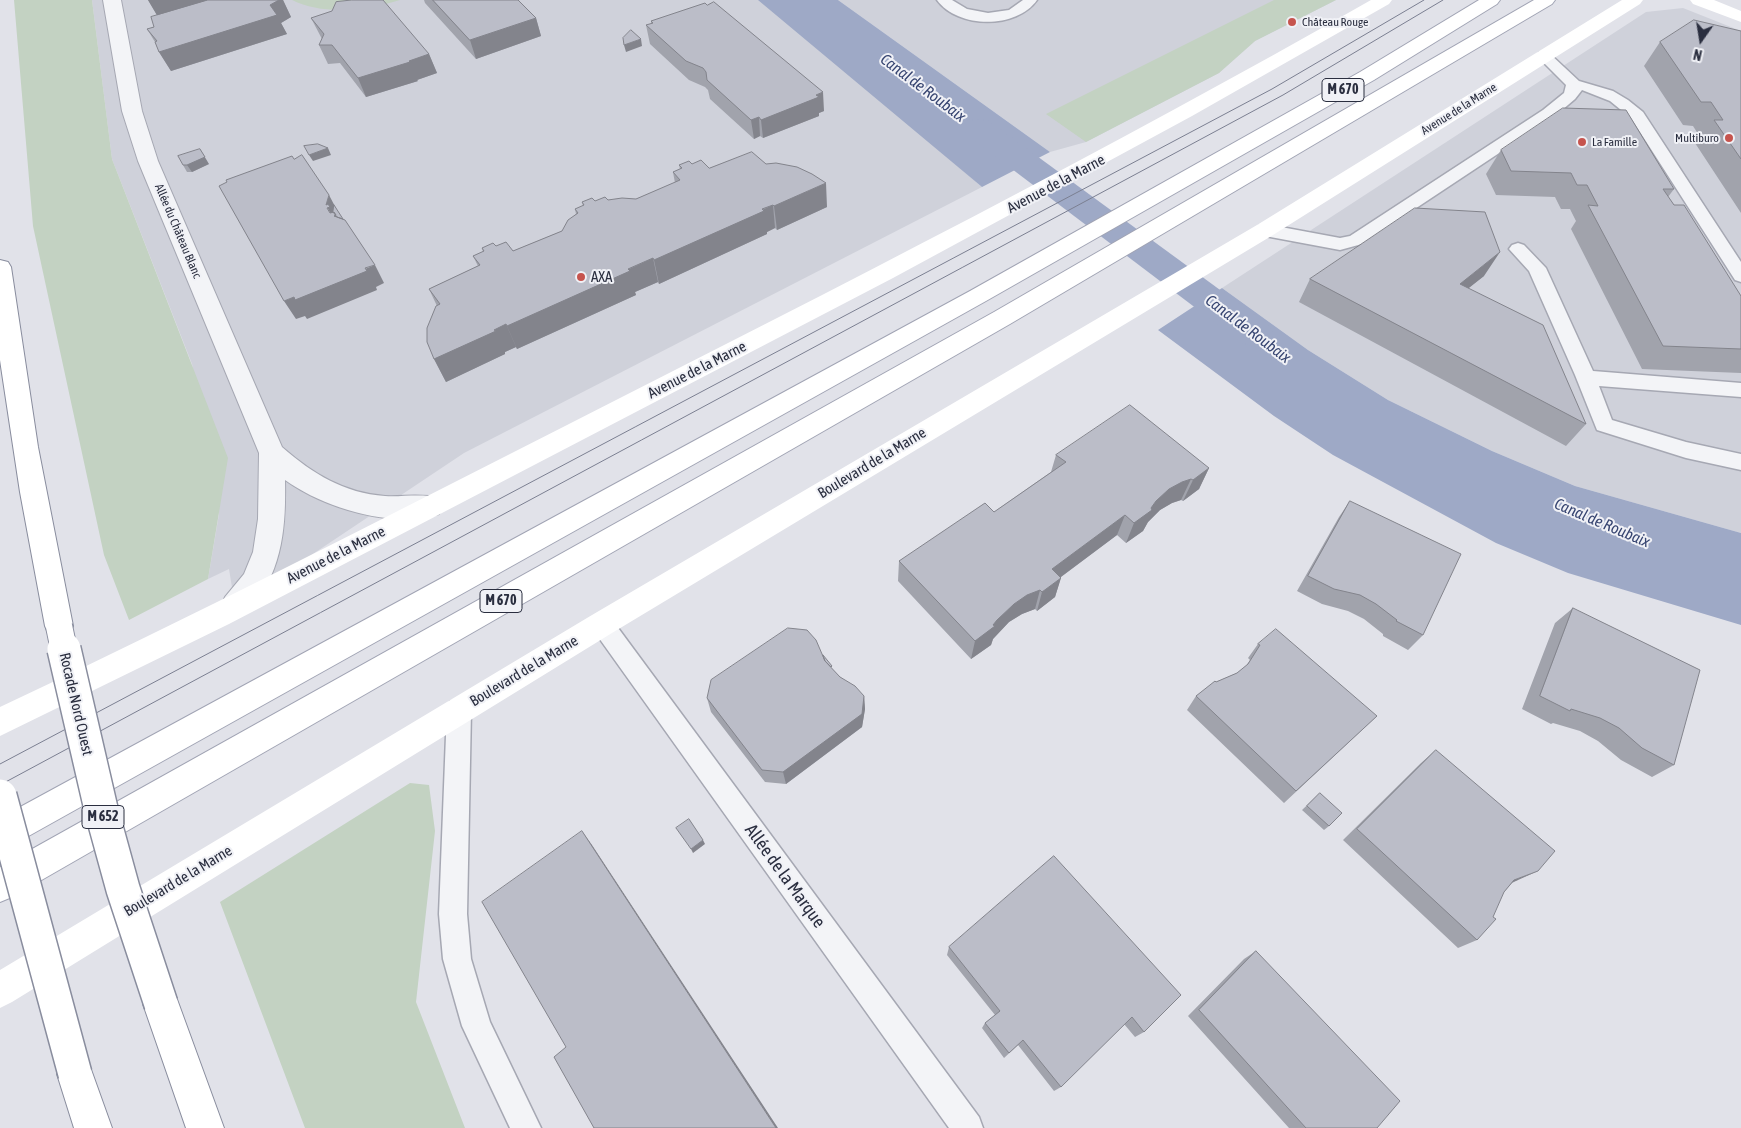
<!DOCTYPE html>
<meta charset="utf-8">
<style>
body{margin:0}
#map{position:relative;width:1741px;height:1128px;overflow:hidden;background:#e1e2e9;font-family:"Asap Condensed",sans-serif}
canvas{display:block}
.north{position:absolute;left:1676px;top:15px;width:50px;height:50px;-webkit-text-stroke:4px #f0f1f6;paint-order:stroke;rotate:193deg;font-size:14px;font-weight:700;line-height:20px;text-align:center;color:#2a2e3f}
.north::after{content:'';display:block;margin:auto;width:18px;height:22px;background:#2a2e3f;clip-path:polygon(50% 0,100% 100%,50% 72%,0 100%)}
</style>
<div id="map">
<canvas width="1741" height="1128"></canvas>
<div class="north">N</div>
</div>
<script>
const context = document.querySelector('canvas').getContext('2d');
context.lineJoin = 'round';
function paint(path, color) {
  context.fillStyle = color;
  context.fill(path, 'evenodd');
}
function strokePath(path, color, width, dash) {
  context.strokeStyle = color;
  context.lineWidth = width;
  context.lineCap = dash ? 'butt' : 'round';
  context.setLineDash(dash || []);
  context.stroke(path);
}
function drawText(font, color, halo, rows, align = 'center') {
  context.font = font + ' "Asap Condensed",sans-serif';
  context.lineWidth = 4;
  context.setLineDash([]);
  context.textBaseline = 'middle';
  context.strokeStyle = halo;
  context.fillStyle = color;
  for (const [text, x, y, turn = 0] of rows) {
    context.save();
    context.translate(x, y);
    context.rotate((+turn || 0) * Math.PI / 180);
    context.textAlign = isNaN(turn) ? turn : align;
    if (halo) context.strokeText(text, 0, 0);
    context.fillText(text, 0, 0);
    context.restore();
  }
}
paint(new Path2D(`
 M92,0h673l217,187 -518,266 -229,153 -6,-37 -21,10 11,-65 -27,-150 -80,-205z
 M838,0h498l-81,41 -36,32 -133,69 -36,10z
 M1683,8l58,23v502l-166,-47 -83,-35 -104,-51 -80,-50 -86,-62 424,-276z`), '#cfd1da');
paint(new Path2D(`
 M14,0h78l20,159 116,299 -20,121 -79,41 -25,-65 -71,-329z
 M292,0h108c-33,10 -76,16 -108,0z
 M1274,0h62l-81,41 -36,32 -133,69 -40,-28z
 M410,783l19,2 6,46 -19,171 49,126h-160l-85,-226z`), '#c3d2c2');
paint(new Path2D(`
 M758,0h80l212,152 -68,35z
 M1222,288l86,62 80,50 104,51 83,35 166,47v92l-173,-52 -72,-30 -163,-88 -59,-39 -116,-86z`), '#9ea9c6');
paint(new Path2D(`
 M978,119l11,2 279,204 6,9 -6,9 -13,4 -13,-4 -275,-208 -4,-7 4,-7z`), '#9ea9c6');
const lane = new Path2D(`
 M937,0h15l15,9 21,4 21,-3 14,-10h14c-20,29 -79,29 -100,0z
 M1544,52l5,1 30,28 34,10 15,9 15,12 98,150v20l-6,-2 -104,-162 -21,-17 -28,-11 -7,9 -20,17 -193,128 -22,6 -75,-14 -6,-2 -3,-4 3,-4 6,-2 75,14 10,-2 193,-126 21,-17 2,-8 -29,-29 2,-3z
 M1518,243l6,2 22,23 47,103 148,12v14l-142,-11 13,34 74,22 55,12v16l-55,-12 -89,-28 -22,-55 -46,-104 -20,-22 3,-4z
 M602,614l8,3 369,500 4,11h-34l-355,-497 -4,-7 4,-7z
 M459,699l9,3 3,8 -4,204 4,45 19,63 51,106h-31l-48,-102 -19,-67 -4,-45 8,-204 3,-8z`);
const street = new Path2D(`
 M103,0h18l21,111 16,50 124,286c31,27 62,46 103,49 18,1 37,-3 54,2l4,8 -4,8c-47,15 -115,-6 -154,-34 1,44 -2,88 -31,124 -10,11 -15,16 -29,11l-4,-9 4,-9 19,-23 9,-22 5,-33 1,-66 -121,-292 -16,-50z`);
const primary = new Path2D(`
 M1479,0h21l-3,4 -123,76 -388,221 -986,551v-34l970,-527 390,-219z
 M1534,0h21l-3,4 -542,320 -998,573 -12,5v-35l994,-555z`);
const highway = new Path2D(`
 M0,260l8,2 3,5 27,180 35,179 -4,9 -10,4 -10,-4 -4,-9 -25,-134 -20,-132z
 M161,986l13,5 50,137h-38l-43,-124 5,-13z
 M75,1056l13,5 24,67h-38l-17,-54 5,-13z`);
strokePath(lane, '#a6a8b3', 3);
strokePath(street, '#a6a8b3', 2);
strokePath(primary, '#a1a4b4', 2);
strokePath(highway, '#898d9e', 2);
paint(lane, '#f3f4f7');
paint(street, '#f3f4f7');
paint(new Path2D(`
 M1371,0h21l-3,4 -197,112 -299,162 -664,346 -229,112v-29c192,-90 380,-187 569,-283 270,-137 539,-274 802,-424z
 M1622,0h21l-3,4 -367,231 -661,398 -600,369 -12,6v-38l592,-355 665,-390z
 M1690,0h24l27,11v11l-48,-18z`), '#fff');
paint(primary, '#fff');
paint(highway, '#fff');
strokePath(new Path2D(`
 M0,764l1272,-675 152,-89
 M0,785l1283,-690 160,-95`), '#7b7f91', 1);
const highwayBridgeFar1 = new Path2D(`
 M59,626l5,24`);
const highwayBridge = new Path2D(`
 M64,649l37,160 22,80 38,115
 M0,796l75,278`);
strokePath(highwayBridgeFar1, '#898d9e', 28, []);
strokePath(highwayBridge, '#898d9e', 36, []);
strokePath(highwayBridgeFar1, '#fff', 26);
strokePath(highwayBridge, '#fff', 33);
paint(new Path2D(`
 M148,0h135l8,17 -10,6 6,11 -116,37 -12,-19 -4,-10 -8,-13 7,-2 3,-12z
 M424,0h94l18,18 5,18 -65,23 -51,-56z
 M311,18l118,36 8,19 -20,7 1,1 -52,16 -26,-34 -12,1 -9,-19 3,-6z
 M651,21l173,90 -5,2v3l-56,22 -3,-2 -6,3 -44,-40 -2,-9 -3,-3 -16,-7 -39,-36 -4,-19 5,-1z
 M1741,31v182l-46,-70 5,-6 -7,-11 -10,-1 -39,-59 16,-24z
 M1501,150l173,39 -6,8 6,8 67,91v77l-99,-4 -71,-140 5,-8 -6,-12h-9l-6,-12 -59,-2 -10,-21z
 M209,164l-17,8h-5l-4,-7z
 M692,164l17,4 57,-4 61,43 -50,23 -2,-2 -8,4v2l-108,50 -1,-2 -23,10 1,3 -119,54 -1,-2 -11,5v2l-59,28 -12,-23 3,-53 -8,-17 49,-23 -5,-10 10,-4 -1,-4 14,-2 17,5 49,-20 14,-17 -1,-5 8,-3 -1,-4 13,-1 41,-2 39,-16 -2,-11 7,-3 -1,-4z
 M1484,276l-16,12 118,136 -20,22 -267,-144 11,-23z
 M1056,455l153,13 -10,21 -16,12 -2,-1 -9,3 -12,7 -12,12 -5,9 -17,12 -9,-8 -56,42 -6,20 -18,14 -2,-2 -13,5 -13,8 -16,17 -2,6 -20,14 -73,-78 1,-20 95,-49 57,-40z
 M1350,501l73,134 -15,15 -25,-14v-2l-19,-15 -16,-8 -26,-7 -25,-13 42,-74z
 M1573,608l101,157 -22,12 -31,-17 -23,-19 -18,-10 -27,-8 -2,1 -29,-15 33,-86z
 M1258,644l119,72 -93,87 -97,-93 9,-14 20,-14 21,-9 9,-7 4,-6 -2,-2z
 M823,655l9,14 7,7 25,20 1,13 -3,18 -76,57 -21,-2 -54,-70 -4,-14z
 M1436,750l82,130 -6,3 -8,9 -27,48 -19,8 -115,-108 78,-77z
 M1320,793l9,33 -5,4 -22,-20z
 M1054,856l90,176 -9,5 -11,-13 -63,63 -7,4 -36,-46 -14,13 -22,-30 3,-5 10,-8 -48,-60 2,-8z
 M1256,951l121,177h-88l-101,-112 56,-57z`), '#a1a3ac');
paint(new Path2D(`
 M148,0h66l-56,17z
 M279,0h4l8,17 -10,6 6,11 -116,37 -12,-19 111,-47z
 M536,18l5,18 -65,23 -6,-19z
 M641,39l1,7 -16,6 -2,-7z
 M429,54l8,19 -20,7 1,1 -52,16 -8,-19z
 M823,92l1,19 -5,2v3l-56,22 -2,-18z
 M759,117l1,19 -6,3 -3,-19z
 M328,148l3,7 -18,6 -4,-6z
 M200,149l9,15 -17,8 -5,-7z
 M826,183l1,24 -50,23 -3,-24z
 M329,195l10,19 -5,6 -8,-15z
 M773,205l2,23 -8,4v2l-108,50 -5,-24z
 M1500,252l-16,24 -39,31 15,-23z
 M653,258l5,24 -23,10 1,3 -119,54 -10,-23z
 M375,265l9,18 -8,4 1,3 -70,29 -2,-3 -9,3 -12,-18z
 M506,324l10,23 -11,5v2l-59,28 -12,-23z
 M1209,468l-10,21 -16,12 10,-21z
 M1191,479l-10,21 -9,3 -12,7 -12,12 -5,9 -17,12 8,-20 17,-15 5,-7 13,-12 13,-7z
 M1125,515l-8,20 -71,53 6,-19z
 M1061,578l-6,19 -18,14 5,-19z
 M1040,590l-5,19 -13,5 -13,8 -16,17 -2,6 -20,14 4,-18 18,-16 4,-5 17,-16 13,-9z
 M864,696l1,13 -3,18 -76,57 -3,-12z
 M582,831l10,14 186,283h-2z
 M703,840l2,4 -12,9 -2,-4z
 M1538,871l-20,9 -23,9 19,-9z`), '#83848c');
const building = new Path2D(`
 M208,0h71l-9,5 7,10 -118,37 -4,-10 2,-1 -10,-12 7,-2 -3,-10z
 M352,0h31l46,54 -20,7 1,1 -52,16 -26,-33h-13l5,-11 -13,-16 21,-7 4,-9z
 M433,0h85l18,18 -66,22z
 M714,2l109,90 -7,3 3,2 -58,23 -2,-3 -8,3 -44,-40 -1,-8 -3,-4 -17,-7 -40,-36 7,-2 -2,-2 54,-18 2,2z
 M1694,20l47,11v128l-27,-39h9l-12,-18h-10l-41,-60z
 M631,30l10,9 -17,6 -1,-7z
 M1563,108l63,2 48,79h-11l11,16h10l57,91v53l-78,-3 -75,-141 10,1 -11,-21h-10l-6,-12 -60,-2 -10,-21z
 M318,144l10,4 -19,7 -5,-9z
 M200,149l5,8 -18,8h-4l-5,-9z
 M752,152l14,12 10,-1 21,4 15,7 14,9 -52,23 -1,-1 -11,4 2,2 -110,49 -1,-2 -25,11 2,2 -123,55 -1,-2 -12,6 2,1 -62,28 -7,-17v-14l9,-22 4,-2 -11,-15 51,-24 -7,-9 11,-5 -2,-3 11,-5 3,3 10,-4 7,9 49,-20 6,-11 10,-7 -3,-4 9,-4 -2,-3 10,-4 3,3 10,-4 3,3 14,-2 14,1 44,-19 -7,-8 9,-4 -3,-3 10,-4 3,3 9,-4 8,8z
 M302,155l27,40 -3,10 2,-1 2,3 -3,1 3,5 4,-1 2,3 -2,1 11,4 30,45 -10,3 2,3 -72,29 -1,-3 -10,4 -65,-115 8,-4 -1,-2 66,-24 2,3z
 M334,205l9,14 -6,-2 -4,-5z
 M1415,208l70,4 15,40 -40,32 83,41 43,99 -276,-145z
 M1130,405l79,63 -16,12 -2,-1 -9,3 -13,7 -13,12 -5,7 1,2 -18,13 -9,-8 -73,54 9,9 -19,14 -2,-2 -13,5 -13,9 -17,16 -4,5 2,1 -20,15 -76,-80 86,-58 9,9 72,-50 -10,-7z
 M1350,501l111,53 -38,81 -27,-14 1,-1 -21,-16 -16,-9 -26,-6 -26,-13z
 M1573,608l127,62 -26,95 -32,-17 -23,-20 -19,-10 -29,-9 -1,2 -30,-15z
 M788,628l19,2 9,10 9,21 15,16 15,9 9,10 -2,18 -79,58 -21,-2 -55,-72 4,-18z
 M1276,629l101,87 -81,75 -100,-95 19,-15 1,1 21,-9 11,-9 12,-19 -2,-1z
 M823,655l9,11 -1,1 -6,-6z
 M1436,750l119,101 -17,20 -24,9 -10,12 -11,25 3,2 -19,21 -120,-111z
 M1320,793l22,20 -13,13 -22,-20z
 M689,819l14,21 -12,9 -15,-21z
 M582,831l194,297h-182l-40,-71 12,-10 -84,-145z
 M1054,856l127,139 -37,37 -12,-15 -71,70 -38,-47 -14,13 -24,-30 15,-12 -51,-64z
 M1256,951l144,150 -23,27h-71l-107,-118z`);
paint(building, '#bbbdc8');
strokePath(building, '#83848c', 1);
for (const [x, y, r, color] of [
 [1292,22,5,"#c6544e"],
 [1729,138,5,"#c6544e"],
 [1582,142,5,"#c6544e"],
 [581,277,5,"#c6544e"]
]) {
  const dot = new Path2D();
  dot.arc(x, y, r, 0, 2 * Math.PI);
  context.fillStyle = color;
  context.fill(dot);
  strokePath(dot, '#f0f1f6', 2);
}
drawText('12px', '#2a2e3f', '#f0f1f6', [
 ["Château Rouge",1302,22],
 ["Multiburo",1719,138,"right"],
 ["La Famille",1592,142]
], 'left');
drawText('12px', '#2a2e3f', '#f0f1f6', [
 ["Avenue de la Marne",1459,109,-32],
 ["Allée du Château Blanc",178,231,67]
]);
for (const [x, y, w] of [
 [1343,90,42],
 [501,601,42],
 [103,817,42]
]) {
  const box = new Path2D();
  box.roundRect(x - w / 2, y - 11.5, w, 23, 4);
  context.fillStyle = '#f0f1f6';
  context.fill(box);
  strokePath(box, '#2a2e3f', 1);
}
drawText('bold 14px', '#2a2e3f', null, [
 ["M 670",1343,90],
 ["M 670",501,601],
 ["M 652",103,817]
]);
drawText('15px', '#2a2e3f', '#f0f1f6', [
 ["Avenue de la Marne",1056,184,-28],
 ["Avenue de la Marne",697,370,-27],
 ["Boulevard de la Marne",872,463,-31],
 ["Avenue de la Marne",336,555,-27],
 ["Boulevard de la Marne",524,671,-31],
 ["Rocade Nord Ouest",76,704,77],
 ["Boulevard de la Marne",178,881,-31]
]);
drawText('15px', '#2a2e3f', '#f0f1f6', [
 ["AXA",591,277]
], 'left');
drawText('italic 16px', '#374571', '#f0f1f6', [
 ["Canal de Roubaix",923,88,37],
 ["Canal de Roubaix",1248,329,37],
 ["Canal de Roubaix",1602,523,23]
]);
drawText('18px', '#2a2e3f', '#f0f1f6', [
 ["Allée de la Marque",785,876,54]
]);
</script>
